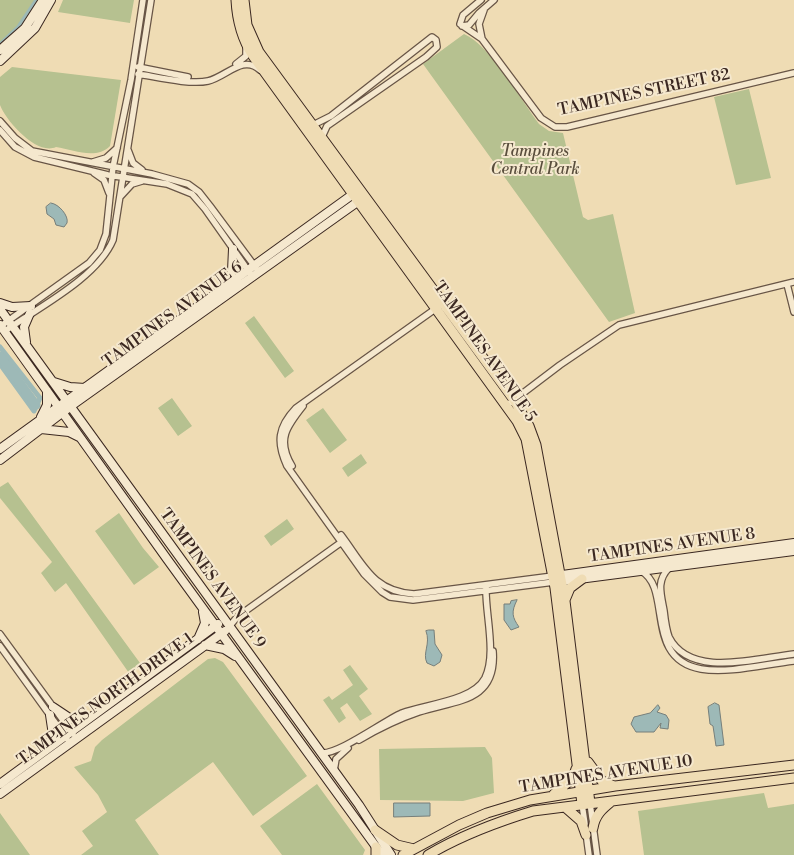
<!DOCTYPE html>
<style>
body{margin:0}
canvas{display:block;background:#efdcb4}
</style>
<canvas width="794" height="855"></canvas>
<script>
const context = document.querySelector('canvas').getContext('2d');
context.lineJoin = 'round';
function paint(path, color) {
  context.fillStyle = color;
  context.fill(path, 'evenodd');
}
function strokePath(path, color, width, dash) {
  context.strokeStyle = color;
  context.lineWidth = width;
  context.lineCap = dash ? 'butt' : 'round';
  context.setLineDash(dash || []);
  context.stroke(path);
}
function drawText(font, color, halo, rows, align = 'center') {
  context.font = font + ' "Libre Bodoni",serif';
  context.lineWidth = 4;
  context.setLineDash([]);
  context.textBaseline = 'middle';
  context.strokeStyle = halo;
  context.fillStyle = color;
  for (const [text, x, y, turn = 0] of rows) {
    context.save();
    context.translate(x, y);
    context.rotate((+turn || 0) * Math.PI / 180);
    context.textAlign = isNaN(turn) ? turn : align;
    if (halo) context.strokeText(text, 0, 0);
    context.fillText(text, 0, 0);
    context.restore();
  }
}
paint(new Path2D(`
 M0,0h36l-18,27 -18,16z
 M63,0h71l-4,23 -72,-11z
 M464,34c25,10 58,67 75,90l10,7 14,2 20,84 5,3 25,-6 22,99 -26,9 -186,-258z
 M12,67l109,13 -11,66c-14,14 -36,4 -54,1 -19,9 -50,-26 -56,-42 0,-7 0,-20 0,-28z
 M749,89l22,89 -35,7 -22,-88z
 M254,316l40,55 -9,7 -40,-55z
 M172,398l20,28 -14,10 -20,-28z
 M323,408l24,32 -17,13 -24,-33z
 M361,454l6,9 -19,14 -6,-9z
 M8,482l132,181 -11,10 -63,-90 -11,9 -14,-19 11,-11 -52,-64v-11z
 M119,513l24,35 16,19 -25,18 -39,-54z
 M287,519l7,10 -23,17 -7,-10z
 M215,658l8,4 84,114 -54,40 -40,-54 -78,58 24,35h-78l12,-9 -11,-15 25,-19 -9,-17 -24,-28 17,-6 4,-14 7,-7 106,-81z
 M350,665l18,24 -9,7 13,18 -12,7 -13,-18 -7,5 6,10 -7,5 -16,-23 6,-4 3,4 21,-15 -10,-15z
 M485,747l7,11 2,35 -31,8 -83,-1 -1,-51z
 M317,784l48,66 -2,5h-81l-22,-29z
 M764,793l4,15 26,-4v51h-150l-6,-44z
 M0,813l30,42h-30z`), '#b6c190');
const water = new Path2D(`
 M51,203c8,1 18,13 16,20l-3,4 -8,-2 -2,-6 -7,-5 -1,-7z
 M517,600c-6,12 -5,17 2,27l-8,3 -7,-10v-16h6l1,-3z
 M429,630h5l1,14 7,11 -2,7 -6,4 -7,-3c-5,-10 4,-19 -1,-32z
 M715,703l4,2 5,40 -8,1 -3,-20 -3,-2 -2,-17z
 M658,705l2,3 -3,4 9,3 3,5 -1,9 -8,-1 1,-5 -7,9h-18l-5,-8 3,-7 16,-4z
 M394,803h36v13l-36,1z`);
paint(water, '#9db9b7');
strokePath(water, '#767f7b', 1);
strokePath(new Path2D(`
 M0,45l19,-18 18,-27
 M0,347l40,51 -6,13 -34,-47`), '#9db9b7', 5);
strokePath(new Path2D(`
 M0,356l36,49`), '#9db9b7', 9);
const street = new Path2D(`
 M481,0l-18,15 -3,9 22,15 59,79 14,9h12l227,-54
 M462,26l7,-1 10,-12 15,-13
 M482,39l-3,-15 5,-14
 M236,64l10,-8v-11
 M138,67l50,10
 M138,74c19,3 52,11 70,7 18,-4 35,-27 52,-11
 M0,121l15,17 17,13 120,23 36,10 11,8 11,14 46,62
 M313,125l18,-9 101,-79 4,3 1,7 -11,10 -99,69 -5,11
 M0,130l15,17 19,10 74,18 59,9 25,10 13,15 45,64
 M128,150l5,13 9,7
 M93,162l13,-4 11,-10
 M94,173l10,7 5,13
 M120,197l12,-13 10,-3
 M787,284l7,28
 M438,307l-142,101c-18,19 -20,34 -9,58l77,108 18,18 8,5 23,3 141,-18
 M1,326l88,-63 11,-13 6,-16 7,-67 18,-87 12,-80
 M5,331c34,-24 92,-53 108,-91l38,-240
 M506,406l54,-41 59,-40 175,-43
 M292,466c-16,-26 -5,-40 11,-60
 M341,535c22,29 32,57 73,59l139,-18
 M669,568c-13,13 -8,26 -5,43 1,9 2,18 5,26 21,42 88,21 125,17
 M641,571c32,17 2,88 60,98 27,5 65,-5 93,-8
 M229,627l8,-10 106,-76
 M0,634l73,100
 M0,646l67,93
 M359,740c19,-11 39,-21 60,-28 36,-12 78,-9 74,-61
 M321,753c17,2 61,-31 81,-40 24,-9 71,-12 83,-35 12,-25 0,-64 1,-91
 M334,771l2,-12 12,-11
 M590,803l7,52
 M582,804l3,20
 M586,833l3,22`);
const secondary = new Path2D(`
 M0,50l25,-22 18,-28
 M0,61l35,-33 16,-28
 M226,286l6,-15 1,-22
 M0,303l12,4 19,-1
 M0,309l359,496 32,50
 M0,325l167,234 215,296
 M26,342l-2,-15 6,-14
 M54,382l16,5 15,1
 M41,417l6,-12v-14
 M41,429l28,3 10,5
 M0,449l356,-257
 M0,460l71,-54 292,-208
 M555,576l239,-33
 M556,582l238,-31
 M198,639l7,-16 -2,-11
 M205,645l19,4 11,7
 M53,707l18,12h17
 M47,749l6,-14 -3,-20
 M0,784l218,-160
 M0,794l225,-163`);
const primary = new Path2D(`
 M236,0c1,20 6,39 17,56l264,365 9,18 29,149 27,216
 M244,0l3,25 12,27 255,348 15,26 7,19 29,156 25,202
 M565,600l5,-12 12,-9
 M588,762l14,19 12,5
 M554,794l19,-16 3,-9
 M565,807l16,14 5,14
 M593,828c2,-13 9,-19 19,-27
 M375,830l22,15 17,4
 M376,847v8
 M403,855l56,-30 28,-12 43,-13 85,-14 179,-21
 M428,855c32,-19 69,-33 105,-44l261,-33`);
strokePath(street, '#685546', 8);
strokePath(secondary, '#3b2821', 10);
strokePath(primary, '#3b2821', 11);
strokePath(street, '#f5e8ce', 5.5);
strokePath(secondary, '#f5e8ce', 8);
strokePath(primary, '#efdcb4', 9);
drawText('16px', '#3b2821', '#f5e8ce', [
 ["TAMPINES STREET 82",644,93,-12],
 ["TAMPINES AVENUE 6",173,315,-36],
 ["TAMPINES AVENUE 5",484,352,55],
 ["TAMPINES AVENUE 8",672,546,-8],
 ["TAMPINES AVENUE 9",212,579,54],
 ["TAMPINES NORTH DRIVE 1",106,700,-36],
 ["TAMPINES AVENUE 10",606,775,-9]
]);
drawText('italic 16px', '#5a4e3d', '#f5e8ce', [
 ["Tampines",535,152],
 ["Central Park",535,170]
]);
</script>
